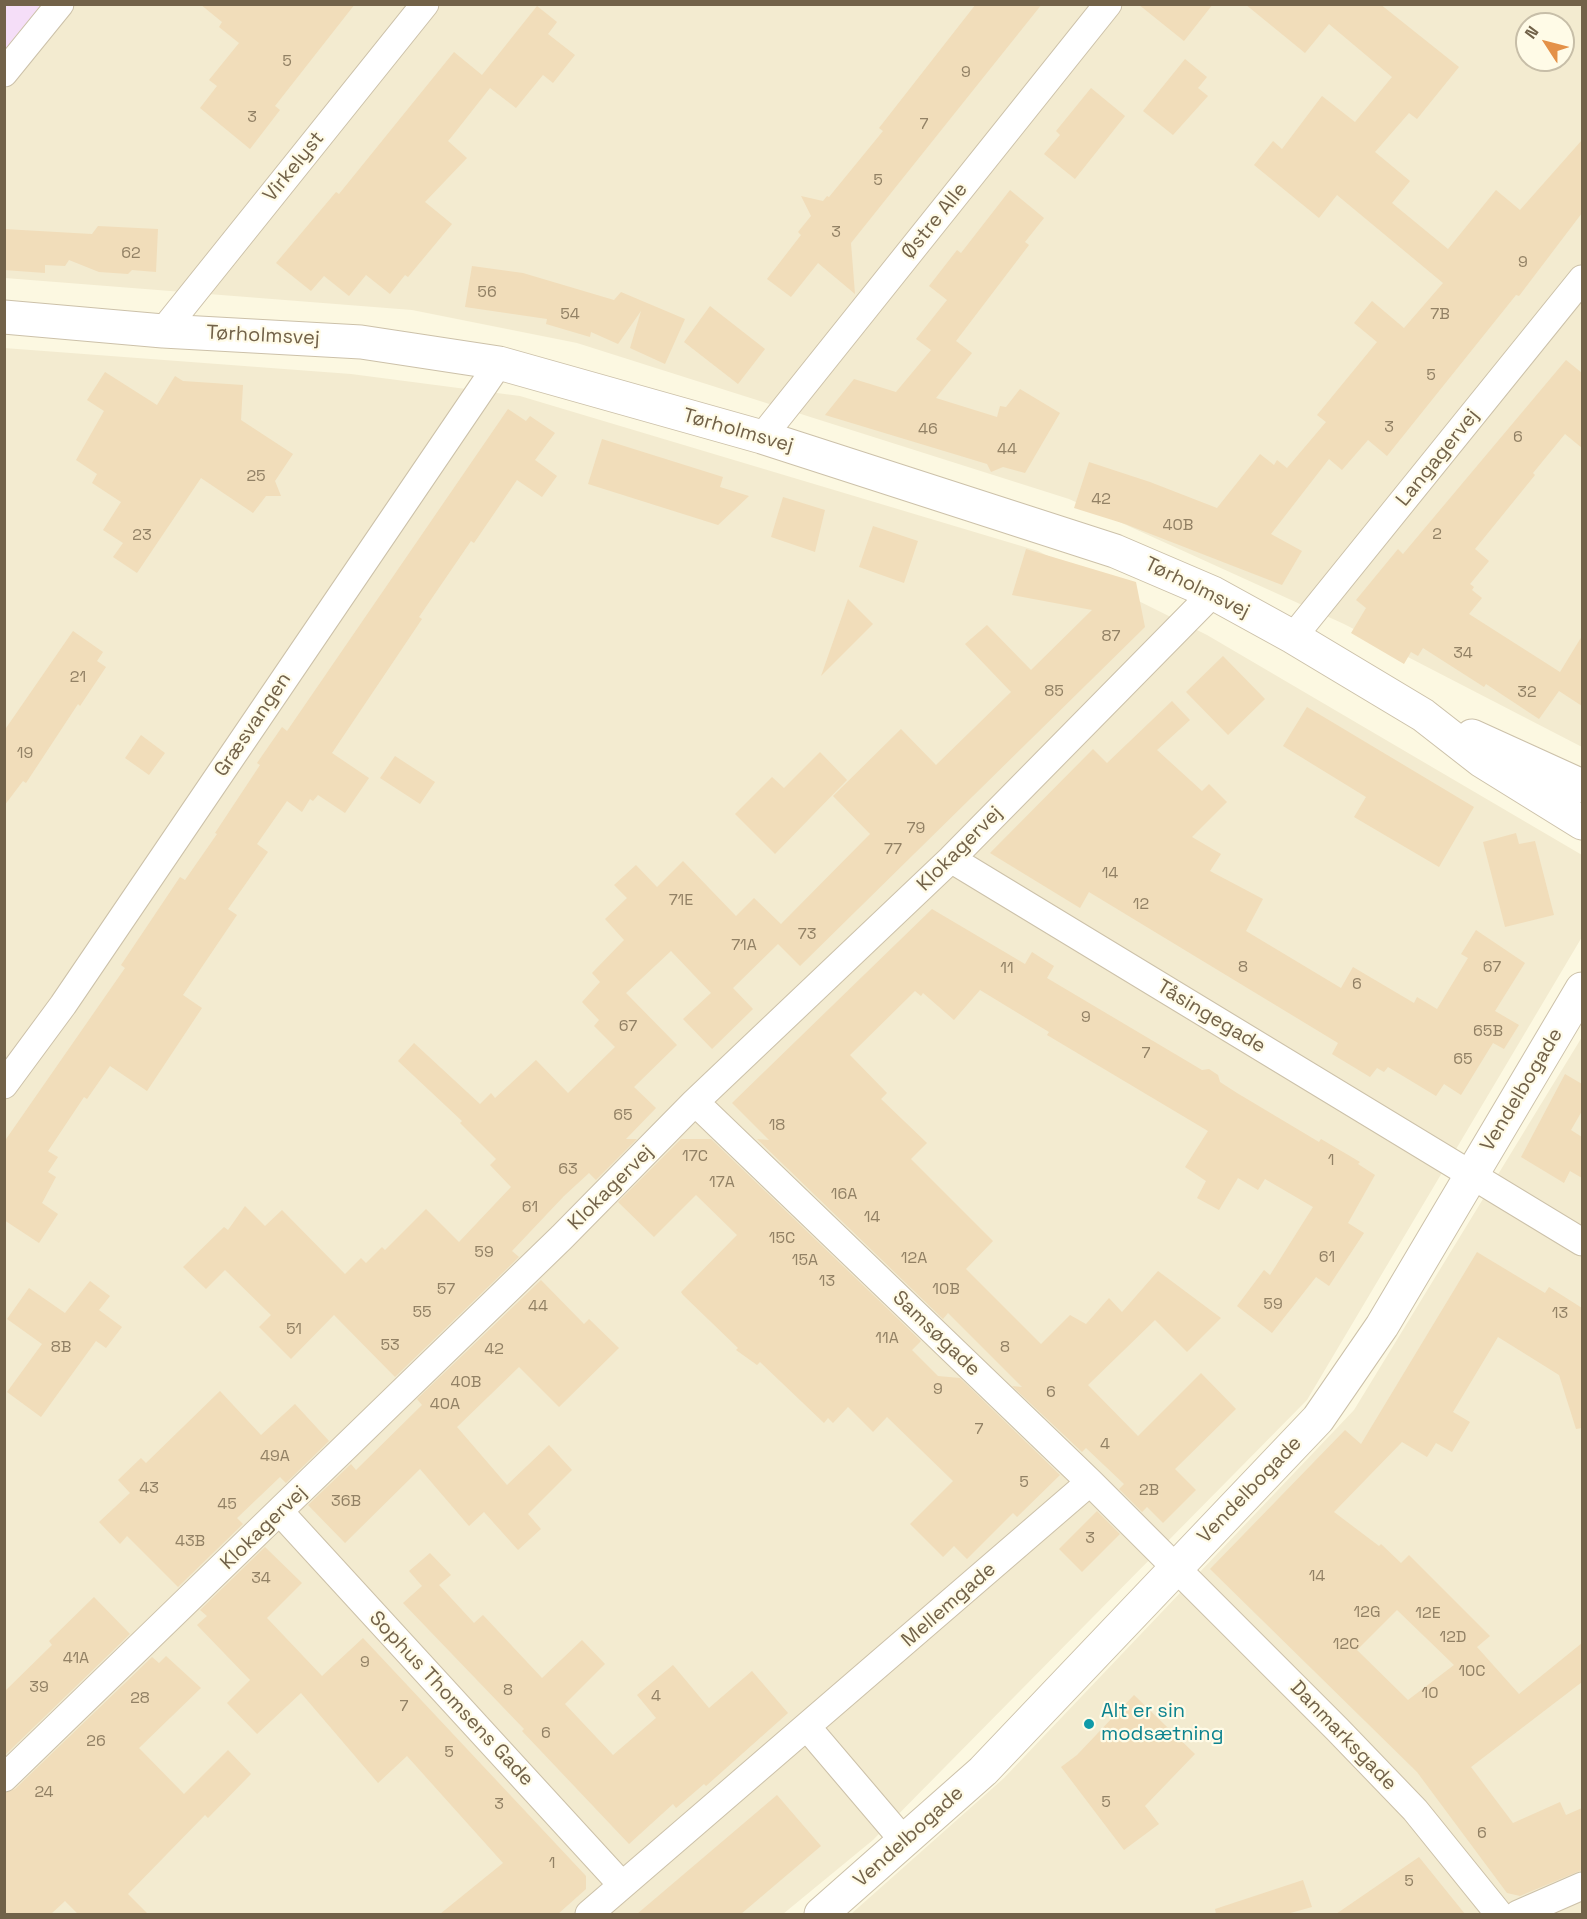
<!DOCTYPE html>
<meta charset="utf-8">
<style>
body{margin:0}
#map{position:relative;width:1587px;height:1919px;overflow:hidden;background:#fcf8e1;font-family:"Space Grotesk",sans-serif}
canvas{display:block}
.frame{position:absolute;inset:0;border:6px solid #726249;pointer-events:none}
.north{position:absolute;left:1515px;top:12px;width:60px;height:60px;box-sizing:border-box;background:#fffbe7;border:2px solid #c7bea8;border-radius:50%;rotate:306deg;font-size:16px;font-weight:700;line-height:24px;text-align:center;color:#726249}
.north::after{content:'';display:block;margin:auto;width:21px;height:27px;background:#e49148;clip-path:polygon(50% 0,100% 100%,50% 72%,0 100%)}
</style>
<div id="map">
<canvas width="1587" height="1919"></canvas>
<div class="frame"></div>
<div class="north">N</div>
</div>
<script>
const context = document.querySelector('canvas').getContext('2d');
context.lineJoin = 'round';
function paint(path, color) {
  context.fillStyle = color;
  context.fill(path, 'evenodd');
}
function strokePath(path, color, width, dash) {
  context.strokeStyle = color;
  context.lineWidth = width;
  context.lineCap = dash ? 'butt' : 'round';
  context.setLineDash(dash || []);
  context.stroke(path);
}
function drawText(font, color, halo, rows, align = 'center') {
  context.font = font + ' "Space Grotesk",sans-serif';
  context.lineWidth = 4.5;
  context.setLineDash([]);
  context.textBaseline = 'middle';
  context.strokeStyle = halo;
  context.fillStyle = color;
  for (const [text, x, y, turn = 0] of rows) {
    context.save();
    context.translate(x, y);
    context.rotate((+turn || 0) * Math.PI / 180);
    context.textAlign = isNaN(turn) ? turn : align;
    if (halo) context.strokeText(text, 0, 0);
    context.fillText(text, 0, 0);
    context.restore();
  }
}
paint(new Path2D(`
 M72,5h1510v742l-238,-123 -275,-125 -492,-156 -165,-33 -407,-32 -1,-187zM1527,24h36v36h-36z
 M4,348l347,26 169,22 518,155 169,84 375,220v82l-275,463 -434,440 -90,74h-778z
 M1582,1037v877h-731l153,-136 350,-368z`), '#f3ebd0');
paint(new Path2D(`
 M5,5h42l-42,51z`), '#f5def8');
paint(new Path2D(`
 M200,4h155l-80,102 5,4 -30,39 -50,-41 17,-22 -8,-6 30,-37 -20,-16 3,-5z
 M976,4h66l-191,239 4,51 -37,-31 -27,34 -24,-18 34,-44 -3,-3 13,-16 -10,-20 22,5 4,-5 2,1 54,-66 -4,-3z
 M1138,4h75l-29,37z
 M1245,4h135l79,63 -42,52 -8,-6 -34,39 35,29 -18,22 56,46 48,-59 24,20 62,-70v73l-63,83 -3,-1 -129,161 -19,-16 -26,30 -13,-11 -58,75 31,17 -20,34 -157,-61 -51,-16 15,-46 61,20 67,26 43,-54 14,11 3,-5 10,8 39,-46 -9,-7 60,-73 -23,-19 18,-22 32,27 39,-45 -106,-88 -18,23 -65,-53 19,-24 9,8 40,-53 33,26 37,-45 -63,-53 -24,29z
 M537,6l20,16 -9,12 27,21 -22,28 -10,-8 -27,33 -26,-20 -37,47 -5,6 19,17 -42,44 27,22 -44,53 -3,-2 -15,19 -24,-19 -17,21 -25,-20 -13,15 -35,-28 60,-71 3,2 115,-142 28,23z
 M1185,59l22,18 -9,11 10,8 -35,39 -30,-24z
 M1091,88l34,28 -50,63 -31,-25 16,-19 -4,-4z
 M1010,190l34,28 -19,24 4,3 -73,96 16,12 -36,45 61,19 3,-11 6,1 14,-18 40,24 -35,60 -22,-6 -12,5 -4,-8 -162,-49 29,-36 42,13 35,-42 -15,-11 31,-39 -18,-14 28,-36 4,3z
 M98,226l60,3 -2,43 -24,-2 -4,4 -29,-2 -30,-12 -4,6 -20,-1v8l-41,-3v-41l88,5z
 M472,266l51,7 91,27 7,-8 64,27 -20,45 -35,-16 11,-37 -23,33 -27,-12 -1,5 -44,-13 1,-5 -82,-12z
 M710,306l55,43 -27,35 -54,-42z
 M1566,360l16,13v75l-17,-14 -32,39 2,2 -60,74 14,12 -19,23 4,3 -2,3 10,8 -13,16 91,58 22,-36v70l-23,-15 -20,28 -53,-35 -2,3 -61,-39 -5,8 -7,-4 -7,12 -53,-31 15,-25 -10,-8 42,-51 5,5z
 M105,372l52,33 18,-29 8,5 60,4 -2,35 52,34 -18,27 6,15h-15l-13,17 -52,-35 -64,95 -24,-16 10,-14 -20,-13 18,-28 -29,-19 5,-9 -21,-14 28,-49 -17,-11z
 M508,409l18,12 4,-5 25,17 -20,27 22,16 -15,21 -25,-17 -43,63 -3,-2 -52,76 3,2 -90,134 37,25 -24,35 -27,-18 -5,6 -3,-2 -8,13 -15,-11 -30,43 11,8 -40,57 9,6 -54,80 19,13 -55,83 -37,-25 -23,33 -3,-2 -36,54 10,6 -10,15 8,5 -14,26 16,11 -19,29 -35,-23v-78l121,-174 -4,-3 59,-88 5,3 32,-46 -2,-1 45,-68 -3,-2 25,-36 5,4z
 M602,439l121,38 -3,10 29,9 -31,29 -130,-41z
 M783,497l42,13 -10,42 -44,-15z
 M873,526l45,15 -14,42 -45,-16z
 M1026,549l110,33 9,45 -345,339 -22,-22 -45,44 20,21 -41,40 -29,-30 28,-26 -40,-42 -45,42 51,52 -43,42 22,21 -30,31h11l-41,41 -7,-7 -25,23 -52,55 7,6 -124,120 -61,-62 -43,44 -32,-32 12,-12 -46,-45 -19,19 -23,-22 41,-40 4,3 17,-24 20,20 17,-16 63,64 16,-16 5,5 16,-16 3,3 41,-41 33,33 52,-55 -21,-22 6,-6 -36,-36 2,-2 -64,-60 16,-18 66,61 11,-11 4,5 41,-38 32,33 47,-46 -21,-21 5,-6 -17,-18 18,-20 -8,-9 32,-33 -19,-21 22,-21 -13,-13 22,-20 21,22 26,-26 53,55 18,-18 27,26 89,-90 -37,-38 68,-67 35,36 75,-73 -46,-48 22,-19 44,45 61,-60 -80,-15z
 M848,599l25,25 -52,52z
 M73,631l30,21 -6,9 9,6 -26,39 -2,-2 -52,79 -3,-2 -19,25v-75z
 M1223,656l42,43 -37,36 -42,-43z
 M1172,701l18,19 -33,30 45,41 7,-7 18,18 -35,35 29,17 -11,17 53,28 -17,32 95,57 12,-21 61,36 3,-6 20,12 31,-51 -7,-4 15,-24 49,33 -30,48 24,14 -15,24 -11,-6 -32,52 -17,-11 -8,12 -48,-29 -4,5 -7,-4 -7,9 -38,-23 6,-11 -249,-151 -9,16 -90,-55 103,-104 14,14z
 M1307,707l167,100 -35,60 -85,-50 12,-20 -83,-51z
 M141,735l24,18 -16,22 -24,-17z
 M820,752l27,28 -72,74 -40,-40 37,-37 12,11z
 M395,756l40,26 -15,22 -40,-26z
 M1516,833l3,11 16,-3 19,74 -49,12 -22,-85z
 M932,909l93,55 7,-12 22,14 -7,12 155,92 7,-1 9,6 2,7 17,11 82,49 2,-3 39,23 -2,2 17,11 -27,48 16,10 -35,53 -13,-9 -44,56 -35,-27 27,-36 6,5 43,-68 -48,-28 -7,11 -20,-12 -19,32 -22,-12 9,-17 -21,-14 23,-36 -161,-96 2,-3 -69,-42 -26,30 -31,-27 -2,3 -6,-5 -65,64 37,38 -6,6 46,44 -16,16 82,82 -27,28 75,75 29,-29 16,9 23,-26 13,14 36,-41 63,47 -34,34 -32,-32 -67,65 50,51 63,-63 35,36 -61,60 21,21 -33,33 -16,-16 -5,5 -23,-23 5,-5 -38,-36 -4,4 -70,-66 10,1 -74,-74 -5,6 -186,-180 12,1 -37,-37z
 M1565,1074l17,10v27l-11,19 11,7v41l-12,-7 -6,12 -43,-26z
 M681,1139h30l210,202 -9,9 26,26 22,2 100,97 -43,42 -4,-4 -46,46 -13,-13 -11,11 -33,-33 43,-43 -66,-64 -14,15 -25,-25 -15,16 -5,-5 -4,5 -64,-61 -3,3 -21,-15 2,-2 -55,-53 -2,-3 56,-57 -41,-40 -42,42 -36,-35z
 M1477,1252l68,41 4,-6 33,21v120l-6,1 -17,-54 -61,-38 -45,75 17,10 -18,30 -16,-9 -9,14 -25,-15 -68,70 45,34 2,-2 20,19 8,-8 81,81 -13,11 42,47 63,-51v39l-111,85 42,56 47,-21 6,13 16,-7v62l-62,26 -13,-3 -90,-121 -207,-203 135,-139 16,14zM1397,1610l57,55 -46,35 -51,-50z
 M541,1280l43,44 5,-5 30,29 -60,59 -40,-40 -62,60 50,58 42,-40 23,25 -44,44 13,15 -23,21 -34,-38 -15,14 -49,-57 -75,74 -37,-38 43,-41 5,6 66,-65 -5,-6z
 M90,1281l20,15 -11,14 23,17 -16,21 -10,-7 -55,76 -34,-25 35,-48 -35,-25 22,-31 36,25z
 M220,1391l41,44 34,-31 34,37 -43,42 -6,-6 -43,41 6,6 -65,63 -51,-51 -7,8 -21,-22 31,-29 -12,-13 23,-22 5,5z
 M1097,1511l23,23 -38,38 -23,-23z
 M265,1547l37,36 -35,35 55,58 41,-38 223,238v13l-28,25h-118l63,-51 -96,-107 -29,27 -77,-90 -44,41 -30,-31 23,-23 -53,-55 10,-9 -7,-6z
 M430,1553l21,22 -12,10 35,38 9,-8 59,63 40,-38 23,24 -40,40 48,51 43,-37 -19,-23 36,-30 36,43 43,-37 36,42 -82,73 -2,-2 -28,24 -3,-4 -44,40 -107,-113 2,-2 -121,-126 19,-17 -13,-15z
 M94,1597l36,37 -126,122v-64l48,-47 -3,-4z
 M166,1656l35,32 -62,60 45,46 44,-44 23,24 -43,44 -3,-3 -77,79 20,20h-70l-13,-13 -14,13h-47v-121l11,-4 137,-132 7,6z
 M1134,1695l61,59 -50,52 14,18 -35,26 -63,-83 16,-12z
 M777,1795l44,51 -80,68h-104z
 M1419,1857l46,57h-129z
 M1303,1880l9,27 -25,7h-71l-1,-5z`), '#f1ddba');
const minor = new Path2D(`
 M4,73l56,-69
 M163,331l262,-327
 M762,437l346,-433
 M1293,637l289,-358
 M951,859l631,383
 M4,1085l59,-80 436,-642
 M695,1102l395,380 247,247 78,81 84,104
 M280,1512l342,373
 M807,1727l97,114
 M4,1778l558,-541 133,-135 256,-243 262,-266
 M589,1914l501,-432
 M1518,1914l64,-28`);
const tertiary = new Path2D(`
 M4,317l159,14 198,11 138,21 263,74 353,114 98,42 80,44 130,78 59,46 100,62
 M1472,736l110,50
 M821,1914l162,-143 335,-352 64,-93 200,-337`);
strokePath(minor, '#ccc1a9', 29);
strokePath(tertiary, '#ccc1a9', 35);
strokePath(minor, '#fff', 27);
strokePath(tertiary, '#fff', 33);
for (const [x, y, r, color] of [
 [1089,1724,6,"#0f9aa8"]
]) {
  const dot = new Path2D();
  dot.arc(x, y, r, 0, 2 * Math.PI);
  context.fillStyle = color;
  context.fill(dot);
  strokePath(dot, '#fffbe7', 2);
}
drawText('16px', '#928165', null, [
 ["5",287,62],
 ["9",966,73],
 ["3",252,118],
 ["7",924,125],
 ["5",878,181],
 ["3",836,233],
 ["62",131,254],
 ["9",1523,263],
 ["56",487,293],
 ["54",570,315],
 ["7B",1440,315],
 ["5",1431,376],
 ["3",1389,428],
 ["46",928,430],
 ["6",1518,438],
 ["44",1007,450],
 ["25",256,477],
 ["42",1101,500],
 ["40B",1178,526],
 ["2",1437,535],
 ["23",142,536],
 ["87",1111,637],
 ["34",1463,654],
 ["21",78,678],
 ["85",1054,692],
 ["32",1527,693],
 ["19",25,754],
 ["79",916,829],
 ["77",893,850],
 ["14",1110,874],
 ["71E",681,901],
 ["12",1141,905],
 ["73",807,935],
 ["71A",744,946],
 ["8",1243,968],
 ["67",1492,968],
 ["11",1007,969],
 ["6",1357,985],
 ["9",1086,1018],
 ["67",628,1027],
 ["65B",1488,1032],
 ["7",1146,1054],
 ["65",1463,1060],
 ["65",623,1116],
 ["18",777,1126],
 ["17C",695,1157],
 ["1",1331,1161],
 ["63",568,1170],
 ["17A",722,1183],
 ["16A",844,1195],
 ["61",530,1208],
 ["14",872,1218],
 ["15C",782,1239],
 ["59",484,1253],
 ["61",1327,1258],
 ["12A",914,1259],
 ["15A",805,1261],
 ["13",827,1282],
 ["57",446,1290],
 ["10B",946,1290],
 ["59",1273,1305],
 ["44",538,1307],
 ["55",422,1313],
 ["13",1560,1314],
 ["51",294,1330],
 ["11A",887,1339],
 ["53",390,1346],
 ["8B",61,1348],
 ["8",1005,1348],
 ["42",494,1350],
 ["40B",466,1383],
 ["9",938,1390],
 ["6",1051,1393],
 ["40A",445,1405],
 ["7",979,1430],
 ["4",1105,1445],
 ["49A",275,1457],
 ["5",1024,1483],
 ["43",149,1489],
 ["2B",1149,1491],
 ["36B",346,1502],
 ["45",227,1505],
 ["3",1090,1539],
 ["43B",190,1542],
 ["14",1317,1577],
 ["34",261,1579],
 ["12G",1367,1613],
 ["12E",1428,1614],
 ["12D",1453,1638],
 ["12C",1346,1645],
 ["41A",76,1659],
 ["9",365,1663],
 ["10C",1472,1672],
 ["39",39,1688],
 ["8",508,1691],
 ["10",1430,1694],
 ["4",656,1697],
 ["28",140,1699],
 ["7",404,1707],
 ["6",546,1734],
 ["26",96,1742],
 ["5",449,1753],
 ["24",44,1793],
 ["5",1106,1803],
 ["3",499,1805],
 ["6",1482,1834],
 ["1",552,1864],
 ["5",1409,1882]
]);
drawText('20px', '#726249', '#fffbe7', [
 ["Virkelyst",294,167,-51],
 ["Østre Alle",935,221,-51],
 ["Tørholmsvej",263,336,3],
 ["Tørholmsvej",738,431,16],
 ["Langagervej",1438,458,-51],
 ["Tørholmsvej",1197,588,26],
 ["Græsvangen",253,725,-56],
 ["Klokagervej",960,849,-45],
 ["Tåsingegade",1211,1017,31],
 ["Vendelbogade",1522,1090,-59],
 ["Klokagervej",611,1188,-45],
 ["Samsøgade",936,1334,44],
 ["Vendelbogade",1250,1490,-46],
 ["Klokagervej",264,1528,-44],
 ["Mellemgade",949,1605,-41],
 ["Sophus Thomsens Gade",451,1699,47],
 ["Danmarksgade",1343,1736,46],
 ["Vendelbogade",909,1837,-42]
]);
drawText('20px', '#0d838f', '#fffbe7', [
 ["Alt er sin",1101,1712],
 ["modsætning",1101,1735]
], 'left');
</script>
